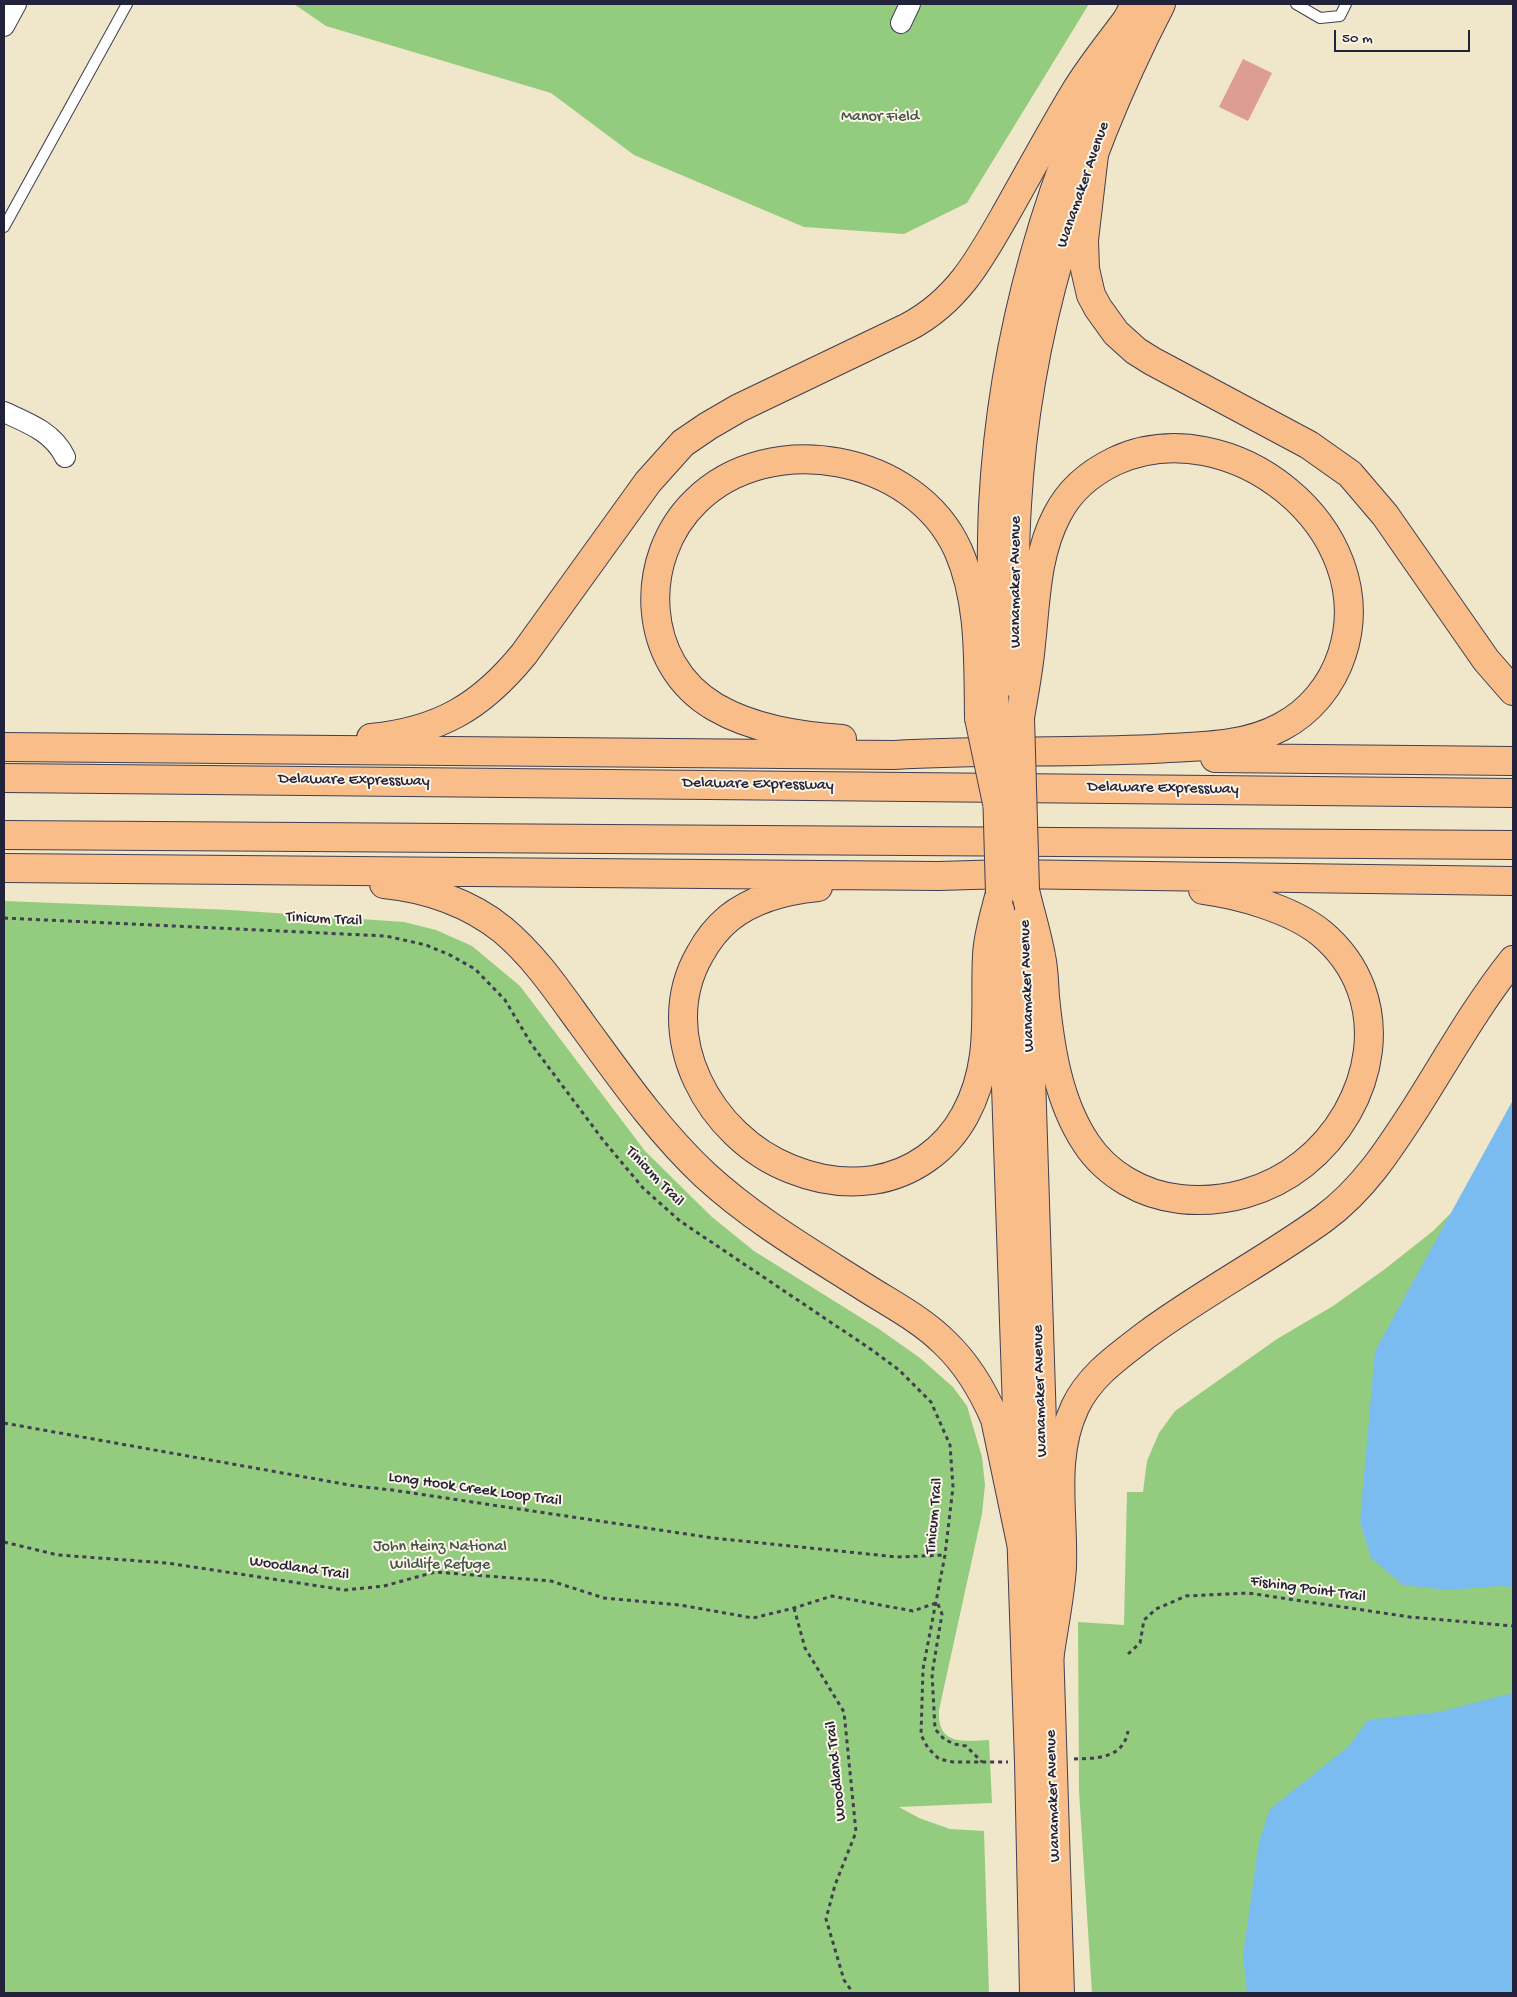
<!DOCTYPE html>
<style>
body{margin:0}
#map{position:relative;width:1517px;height:1997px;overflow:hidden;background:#f0e6c9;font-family:"Gochi Hand",sans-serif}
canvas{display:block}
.frame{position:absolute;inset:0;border:5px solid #22223b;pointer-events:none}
.scale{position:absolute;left:1334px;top:30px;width:136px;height:22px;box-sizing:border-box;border:2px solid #22223b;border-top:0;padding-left:6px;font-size:15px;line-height:18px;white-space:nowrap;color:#22223b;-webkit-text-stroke:4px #fcf5e5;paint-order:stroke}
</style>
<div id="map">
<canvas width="1517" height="1997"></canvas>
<div class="frame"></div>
<div class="scale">50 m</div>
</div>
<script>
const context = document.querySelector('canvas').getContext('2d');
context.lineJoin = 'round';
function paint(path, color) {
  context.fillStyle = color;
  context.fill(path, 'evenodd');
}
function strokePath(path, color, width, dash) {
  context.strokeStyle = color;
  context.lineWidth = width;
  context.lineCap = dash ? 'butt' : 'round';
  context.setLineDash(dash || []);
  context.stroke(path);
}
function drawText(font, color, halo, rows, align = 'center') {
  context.font = font + ' "Gochi Hand",sans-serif';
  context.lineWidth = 4;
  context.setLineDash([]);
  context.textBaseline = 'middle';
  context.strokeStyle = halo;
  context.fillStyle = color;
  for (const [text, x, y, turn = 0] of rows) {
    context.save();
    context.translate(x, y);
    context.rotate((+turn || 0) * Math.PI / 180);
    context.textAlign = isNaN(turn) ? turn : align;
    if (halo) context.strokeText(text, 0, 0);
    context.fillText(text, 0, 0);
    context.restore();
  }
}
paint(new Path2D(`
 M294,4h795l-122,199 -63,31 -100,-7 -170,-72 -83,-62 -225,-67z
 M4,901l227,9 173,12 32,8 36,16 48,40 125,165 67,66 42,34 125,78 41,29 33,29 14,19 15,51 3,28 -3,29 -43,196c-2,36 24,31 50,30l3,63 -93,4 20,11 31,11 34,2 5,162h-985z
 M1513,1111v882h-421l-13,-202 -1,-169 46,3 3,-133h16l4,-31 12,-28 16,-22 102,-72 56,-33 52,-37 48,-38 34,-34z`), '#94cc7f');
paint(new Path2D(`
 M1513,1100v487l-12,-1 -54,4 -44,-5 -32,-27 -11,-37 15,-170z
 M1513,1693v300h-266l-4,-38 16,-113 11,-33 78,-62 20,-27 71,-8z`), '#7bbcf0');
paint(new Path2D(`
 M1243,59l29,14 -24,48 -29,-14z`), '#de9d93');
const service = new Path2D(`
 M1296,4l24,14 20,-2 6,-12
 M4,227l123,-223`);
const minor = new Path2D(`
 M901,23l9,-19
 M4,26l12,-22
 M4,412c24,11 49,20 61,45`);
const primary = new Path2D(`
 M1019,686c-3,-60 -6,-121 -2,-181 10,-178 63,-344 144,-501
 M995,719c-2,-71 -5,-142 -2,-213 9,-177 60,-345 142,-502
 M1000,910l29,852 5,231
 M1026,918l34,1075`);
const motorway = new Path2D(`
 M1095,146l-11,94 1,29 6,26 7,13 18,25 20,18 16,10 157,84 41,29 35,41 101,145 27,31
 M371,738c68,-7 110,-31 153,-84l124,-172 35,-39 25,-17 31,-18 169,-81c51,-27 73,-70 101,-119 22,-39 43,-78 66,-116 15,-25 34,-48 51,-71
 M842,739c-43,-3 -89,-10 -127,-32 -74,-43 -78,-149 -19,-206 74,-73 219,-46 262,49 23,52 20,112 21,168
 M4,747l890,8c86,-5 172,-2 258,-6 43,-3 90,-1 129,-22 29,-15 51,-42 61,-73 41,-125 -112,-246 -227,-193 -25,12 -46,30 -58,54 -21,40 -21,85 -26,129 -2,25 -7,49 -11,74
 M1215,758l298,3
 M4,778l1509,15
 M4,835l1509,10
 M4,868l935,8 66,-2 508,7
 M384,884c42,4 86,19 119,46 32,27 54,60 78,93 39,53 76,107 124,152 49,45 106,78 161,113 27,17 56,32 79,55 22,21 38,48 50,76l26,124
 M818,887c-31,3 -64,11 -89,31 -12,10 -22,23 -29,36 -47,81 10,184 91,215 27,11 54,15 82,11 39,-6 73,-30 92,-65 29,-53 19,-104 22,-160 1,-21 8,-42 13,-62
 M1025,890c5,22 12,44 16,66 3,13 3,27 4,41 5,50 13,104 41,146 21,32 57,52 94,56 44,5 89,-8 123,-35 72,-57 95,-167 18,-231 -30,-24 -81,-38 -118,-43
 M1049,1660c4,-30 11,-62 13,-93 2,-54 -11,-109 13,-160 15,-32 44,-51 71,-72 57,-42 120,-75 177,-116 41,-30 67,-71 94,-113 31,-49 60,-101 96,-146`);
strokePath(service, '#413f50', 12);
strokePath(minor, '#413f50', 22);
strokePath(primary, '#413f50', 30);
strokePath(motorway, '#413f50', 30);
strokePath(new Path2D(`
 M4,918l382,18 40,9 24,10 25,14 30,31 27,45 71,95 40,48 37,33 192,129 27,20 32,32 19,43 3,42 -8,68 -22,114 -2,66 7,13 11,11 14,3h55
 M4,1423l351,63 37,4 321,48 184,19 48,-2
 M4,1542l54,13 109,8 178,27 39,-4 51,-14 116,9 53,17 76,7 73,13 41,-10 38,-12 81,15 23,-8
 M938,1604l4,10 -10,60 3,55 9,10 10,5 12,2 16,16
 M794,1608l11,40 39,64 12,120 -21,53 -9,34 18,61 9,13
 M1128,1654l12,-11 4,-23 12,-11 30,-13 62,-3 162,24 103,9
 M1074,1759c23,-1 49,0 54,-28`), '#413f50', 3, [4, 4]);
strokePath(service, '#fff', 10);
strokePath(minor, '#fff', 20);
strokePath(primary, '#f8bd89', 28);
strokePath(motorway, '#f8bd89', 28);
const primaryBridge = new Path2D(`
 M1020,718l5,172
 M995,719l5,174`);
const motorwayBridge = new Path2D(`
 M979,718l18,85`);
strokePath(primaryBridge, '#413f50', 30, []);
strokePath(motorwayBridge, '#413f50', 30, []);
strokePath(primaryBridge, '#f8bd89', 28);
strokePath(motorwayBridge, '#f8bd89', 28);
drawText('16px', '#44554f', '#fcf5e5', [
 ["Manor Field",880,118],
 ["John Heinz National",440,1548],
 ["Wildlife Refuge",440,1566]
]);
drawText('16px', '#22223b', '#fcf5e5', [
 ["Wanamaker Avenue",1084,185,-71],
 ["Wanamaker Avenue",1017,582,-90],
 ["Delaware Expressway",354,781,1],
 ["Delaware Expressway",758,785,1],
 ["Delaware Expressway",1163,789,1],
 ["Tinicum Trail",324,920,3],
 ["Wanamaker Avenue",1028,986,-92],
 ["Tinicum Trail",654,1177,46],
 ["Wanamaker Avenue",1041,1391,-92],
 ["Long Hook Creek Loop Trail",475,1490,8],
 ["Tinicum Trail",935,1516,-85],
 ["Woodland Trail",299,1569,8],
 ["Fishing Point Trail",1308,1590,8],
 ["Woodland Trail",837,1771,-96],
 ["Wanamaker Avenue",1054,1796,-92]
]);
</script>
